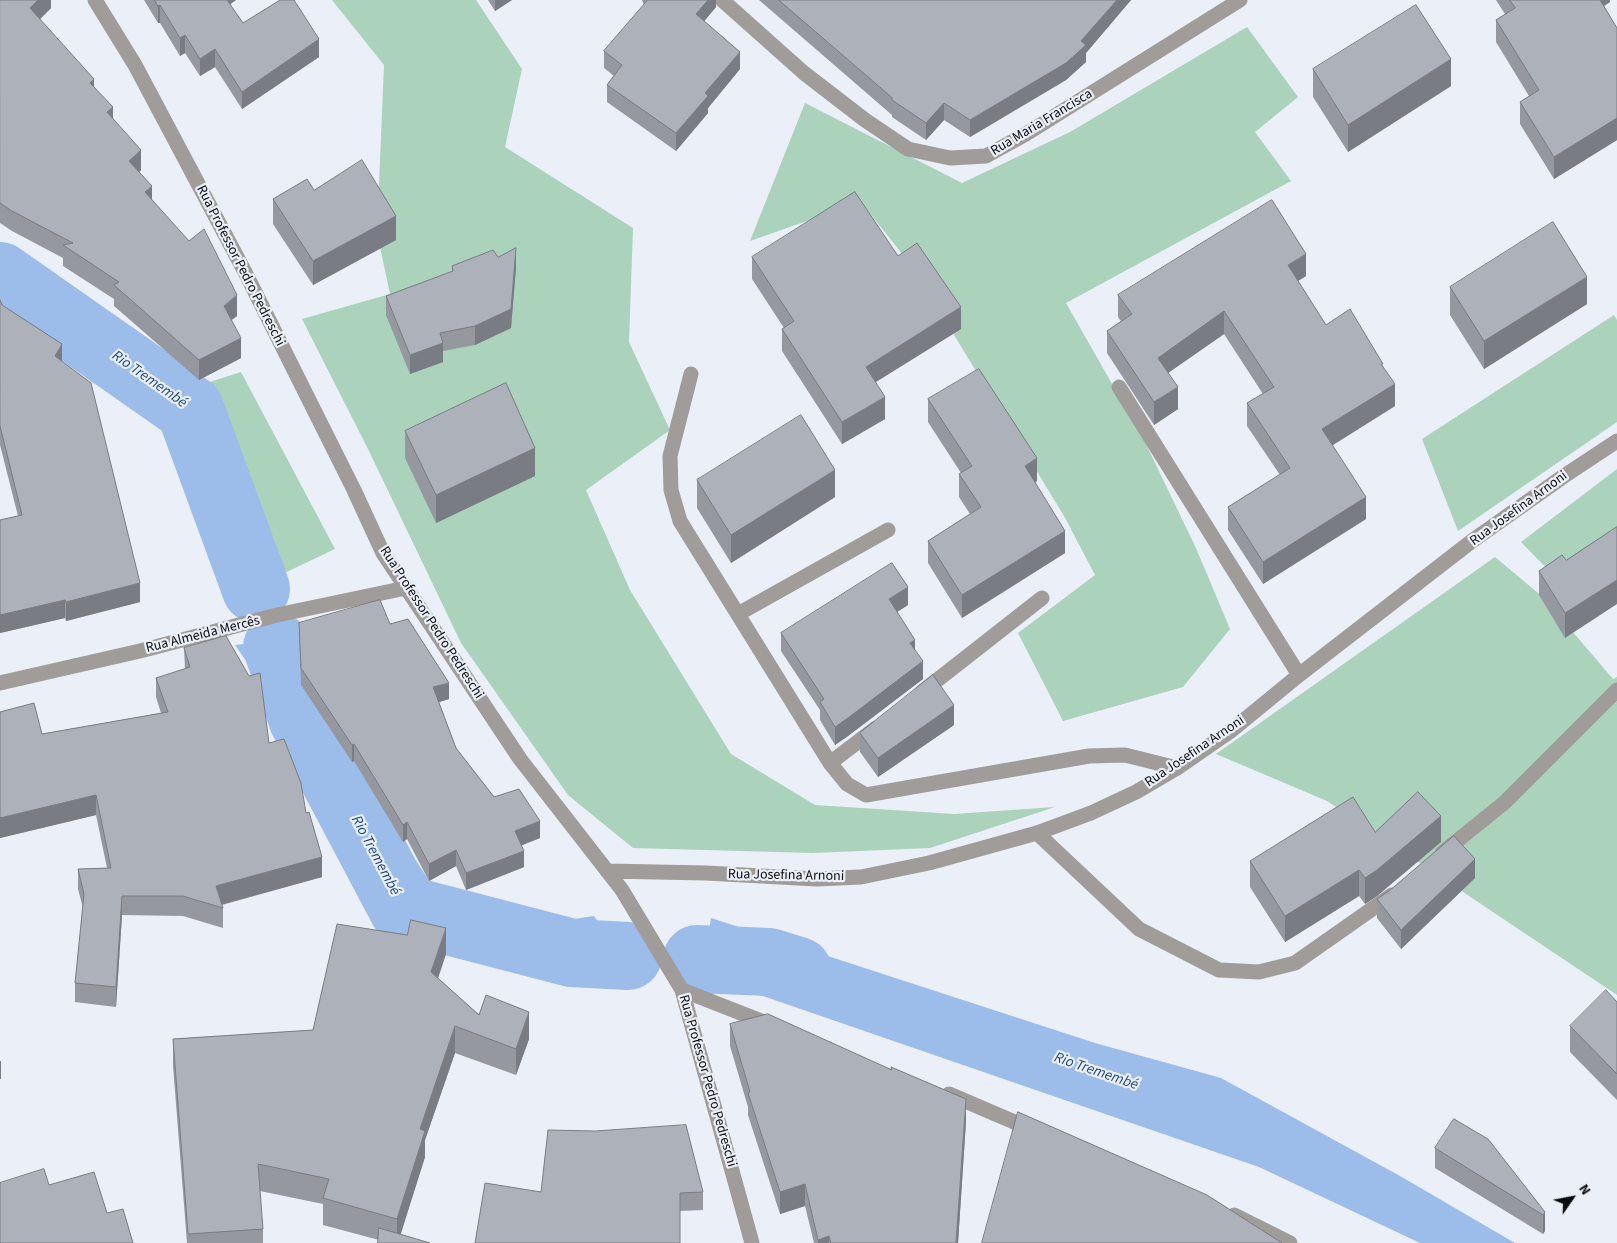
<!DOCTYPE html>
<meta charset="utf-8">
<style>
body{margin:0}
#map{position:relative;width:1617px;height:1243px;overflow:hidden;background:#eaeff8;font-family:"Source Sans 3",sans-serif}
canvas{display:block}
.north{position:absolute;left:1547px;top:1173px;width:50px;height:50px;-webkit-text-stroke:4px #eaeff8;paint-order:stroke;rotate:57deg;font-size:14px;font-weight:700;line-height:20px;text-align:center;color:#0b0c0f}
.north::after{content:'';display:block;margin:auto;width:18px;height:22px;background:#0b0c0f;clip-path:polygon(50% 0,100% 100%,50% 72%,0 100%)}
</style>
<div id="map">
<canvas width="1617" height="1243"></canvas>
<div class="north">N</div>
</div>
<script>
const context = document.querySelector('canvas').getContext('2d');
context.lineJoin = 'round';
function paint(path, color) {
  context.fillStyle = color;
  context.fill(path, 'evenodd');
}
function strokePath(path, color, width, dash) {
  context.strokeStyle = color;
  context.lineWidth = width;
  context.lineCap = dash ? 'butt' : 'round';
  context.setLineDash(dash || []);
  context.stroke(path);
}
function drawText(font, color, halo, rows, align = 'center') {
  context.font = font + ' "Source Sans 3",sans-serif';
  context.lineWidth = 4.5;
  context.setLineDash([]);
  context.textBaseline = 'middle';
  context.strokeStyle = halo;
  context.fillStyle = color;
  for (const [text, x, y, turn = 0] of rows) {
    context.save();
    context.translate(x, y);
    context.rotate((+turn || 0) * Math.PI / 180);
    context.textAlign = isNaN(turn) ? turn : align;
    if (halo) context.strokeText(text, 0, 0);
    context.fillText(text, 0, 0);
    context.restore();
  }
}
paint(new Path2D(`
 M332,0h144l46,69 -17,78 128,81 -4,114 41,88 -84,60 44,100 101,164 84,51 139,9 101,-7 -125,41 -117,5 -180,-5 -65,-53 -107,-152 -93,-194 -66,-130 88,-25 -13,-61 7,-168z
 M1247,27l51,70 -43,35 36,49 -225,122 78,137 52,108 34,81 -47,58 -120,34 -45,-88 77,-58 -31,-59 -150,-247 -53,-67 -111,39 55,-138 157,80 108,-51z
 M1614,315l3,5v102l-159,109 -36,-92z
 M241,372l94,177 -61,29 -86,-189z
 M1617,469v77l-54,39 -42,-43z
 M1495,557l49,41 69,81 4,-2v318l-290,-194 -111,-47z`), '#abd3bb');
paint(new Path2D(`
 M270,641l176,265 88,19 60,-9 33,46 -47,-1 -149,-38 -31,-40 -165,-238z
 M711,918l384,125 126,35 179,98 115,67h-95l-161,-76 -557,-192z`), '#9cbdea');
strokePath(new Path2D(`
 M0,276l190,133 66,180
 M277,647l26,73 100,189 169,44 56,3
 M697,959l72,3 29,9`), '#9cbdea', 68);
strokePath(new Path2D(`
 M691,374l-21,82 1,34 9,31 150,242 17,21 19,11 223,-39 36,-1 52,13
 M1119,387l180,288
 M738,614l150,-84
 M922,692l120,-94
 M830,763l46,-35
 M1037,833l102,96 80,41 40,2 36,-9 97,-68
 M1442,853l62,-50 113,-113`), '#9f9c99', 15);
strokePath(new Path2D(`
 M95,0l40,65 111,209 108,216 29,63 137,206 102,131 60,100 70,253
 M722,0l82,73 61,47 43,29 42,9 36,-2 40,-22 214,-134
 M0,683l140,-32 137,-36 129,-27
 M607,871l99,2 111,6 44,-2 68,-14 108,-30 54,-20 45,-21 41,-24 55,-38 67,-55 173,-134 92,-65 53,-35
 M682,990l92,36
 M949,1094l84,36
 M1234,1215l56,28`), '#9f9c99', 15);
paint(new Path2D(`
 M0,0h51v8l-11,11 54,68 19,31 28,52 -2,2 13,28 85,116 -6,4 10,38 -42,22 -85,-74v-7l-51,-33v-8l-51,-27 -12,-8z
 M144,0h92l-6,4 13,19 76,34 -77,52 -27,-42 -15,9 -15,-23 -5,3 -20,-33h-2z
 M488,0h24l-17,11z
 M642,0h74v7l-12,14 36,48 -32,39v5l-32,38 -69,-49v-17l7,-9 -10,-8v-17l40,-46z
 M759,0h372l-45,53v9l-20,18 -96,57 -26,-17 -18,20 -34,-23v-2z
 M1496,0h114v2l-6,4 13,22v112l-63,39 -34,-55v-22l9,-6 -33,-54v-22l9,-6z
 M1313,69l138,17 -103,66 -35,-55z
 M314,190l82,50 -83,45 -40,-61v-25z
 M898,256l63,73 -85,53 9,37 -43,25 -60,-93v-22l2,-1 -32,-49v-22z
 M498,257l18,10 -5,61 -36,17 -32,6v11l-33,12 -24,-59v-19l66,-24v-6z
 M1306,276l-8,5 28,44 57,41 12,40 -63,39 34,74 -103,65 -35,-54v-23l52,-32 -33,-49v-23l16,-9 -39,-60 -56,39 10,36 -24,16 -47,-72v-22l14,-10 -3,-4v-22z
 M1450,287l137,17 -103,65 -34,-54z
 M0,300l2,5 60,56 78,241 -74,19 -1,-3 -65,15v-113l18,-4 -18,-71z
 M928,399l109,82 -2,1 30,71 -103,65 -34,-55v-22l42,-27 -11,-17v-23l2,-1 -33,-51z
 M405,431l130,45 -99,47 -31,-65z
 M697,480l138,17 -104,66 -34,-55z
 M1566,560l-1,78 -26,-43v-24z
 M908,605l-11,7 18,38 8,29 -75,57 -13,9 -15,-25v-10l-39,-59v-18z
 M299,623l91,1 59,75 -10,3 17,46 38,49 46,41 -18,7 2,22 -58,23 -10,-24 -27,15 -22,-42 -4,3 -49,-81 -2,1 -51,-77z
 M184,648l85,95 37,70 16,64 -100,28 1,3v20l-40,-12 -61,-1 -6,92 -41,-5v-19l8,-75 -5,-19v-20l29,-1 -11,-53 -96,23v-126l42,22 119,-21 -5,-16v-19l29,-9z
 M954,725l-76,52 -18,-25v-19z
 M1375,832l66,10 -64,54 -12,8 -6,-8 -74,46 -35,-55v-26z
 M1475,878l-74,71 -24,-31v-19z
 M446,954l-8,24 41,37 50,24 -13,36 -61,-22 -30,87v17l-25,77 -21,6 -56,-15v-21l-63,-13 3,38v14h-76l-14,-177v-27l140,-9z
 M1617,1002v98l-47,-48v-26z
 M730,1024l161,45v-2l75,54 -8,122h-144l-9,-37 -25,8 -32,-99v-8l-18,-61z
 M1435,1148l110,64v19l-2,3 -108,-66z
 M541,1192h162v18l-23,1z`), '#95989f');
paint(new Path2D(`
 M38,0h13v8l-21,21v-21z
 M222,0h14l-14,10z
 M495,0h17l-17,11z
 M708,0h8v7l-20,24v-17z
 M1117,0h14l-45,53v9l-20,18 -96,57v-17l111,-79z
 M1594,0h16v2l-16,10z
 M160,5v18h-2v-17z
 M185,35v18l-5,3v-18z
 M319,39v18l-77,52v-17z
 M215,49v18l-15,9v-17z
 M740,52v17l-32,39v5l-32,38v-18l29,-40z
 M1451,59v27l-103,66v-27z
 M94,79v21l-4,-17z
 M944,103v17l-18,20v-17z
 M113,107v20l-6,-15z
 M1617,118v22l-63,39v-22z
 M141,150v20l-12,12v-21z
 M152,186v21l-7,-15z
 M396,216v24l-83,45v-24z
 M516,248v19l-5,61 -36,17v-19z
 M1306,254v22l-18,11v-22z
 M1587,277v27l-103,65v-28z
 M237,295v21l-13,10v-20z
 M961,307v22l-95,59v-21z
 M1224,311v23l-66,46v-22z
 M241,338v20l-42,22v-20z
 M443,343v19l-33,12v-19z
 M62,344v19l-7,-7z
 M1395,384v22l-73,46v-23z
 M1178,387v22l-24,16v-23z
 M885,397v22l-43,25v-22z
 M535,448v28l-99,47v-28z
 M1037,458v23l-12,7v-22z
 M835,470v27l-104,66v-28z
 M1366,497v22l-103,65v-22z
 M1065,531v22l-103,65v-23z
 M1617,580v24l-52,34v-25z
 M140,583v19l-74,19v-19z
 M908,587v18l-19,12v-18z
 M65,600v18l-65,15v-18z
 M915,640v18l-5,-15z
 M923,661v18l-75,57 -13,9v-18z
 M449,683v16l-16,5v-17z
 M954,705v20l-76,52v-19z
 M354,744v17l-2,1v-17z
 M96,795v20l-96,23v-20z
 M1441,816v26l-64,54 -12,8v-26z
 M540,821v17l-25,10v-17z
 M407,822v17l-4,3v-17z
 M456,850v16l-27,15v-17z
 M524,851v16l-58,23v-17z
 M322,857v20l-106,29v-20z
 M1475,859v19l-74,71v-19z
 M1359,870v26l-74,46v-26z
 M122,896v19l-6,92v-20z
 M446,928v26l-15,45v-27z
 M529,1012v27l-13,36v-26z
 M455,1026v27l-30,87v17l-27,86h-1v-24l23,-90z
 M0,1061h1v18h-1z
 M966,1099v22l-8,122h-2z
 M805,1184v22l-25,8v-22z
 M1545,1212v19l-2,3v-19z
 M829,1236v7h-11v-3z`), '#797c82');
const building = new Path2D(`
 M0,0h38l-8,8 64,71 -4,4 23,24 -6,5 34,38 -12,11 23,25 -7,6 44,49 15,-12 33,66 -13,11 17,32 -42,22 -85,-75 5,-3 -56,-37 10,-2 -61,-32 -12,-8z
 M155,0h72l16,23 37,-23h14l25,39 -77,53 -27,-43 -15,10 -15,-24 -5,3 -20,-33 -2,1z
 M648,0h60l-12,14 44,38 -35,41 3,3 -32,37 -69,-48 15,-20 -18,-14z
 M779,0h338l-36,41 5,4 -20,18 -96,57 -26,-17 -18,20 -34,-23v-2z
 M1510,0h90l17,28v90l-63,39 -34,-55 19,-12 -43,-70 19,-12z
 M1416,5l35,54 -103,66 -35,-56z
 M362,160l34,56 -83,45 -40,-62 34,-20 7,11z
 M855,192l43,64 19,-13 44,64 -95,60 19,30 -43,25 -60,-93 12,-8 -42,-64z
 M1272,200l34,54 -18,11 38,60 24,-16 33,55h-2l14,20 -73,45 44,68 -103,65 -35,-55 62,-39 -43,-65 27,-16 -50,-76 -66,47 20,29 -24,15 -47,-71 25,-17 -14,-19z
 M1553,222l34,55 -103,64 -34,-54z
 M516,248l-5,61 -36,17 -35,7 3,10 -33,12 -24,-59 67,-25 -1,-5 41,-16 5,7z
 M0,300l2,5 60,39 -7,12 36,27 49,200 -74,19 -1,-2 -65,15v-95l22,-5 -22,-89z
 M979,369l58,89 -12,8 40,65 -103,64 -34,-54 53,-34 -22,-33 13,-8 -44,-67z
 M506,383l29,65 -99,47 -31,-64z
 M801,415l34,55 -104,65 -34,-55z
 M1617,527v53l-52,33 -26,-42 23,-16 4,5z
 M892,563l16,24 -19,12 26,41 -5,3 13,18 -75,57 -13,9 -15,-25 4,-3 -43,-66z
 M380,600l10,24 18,-5 41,64 -16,4 23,61 38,49 25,-8 21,32 -25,10 9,20 -58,22 -10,-23 -27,14 -22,-42 -4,3 -49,-81 -2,1 -51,-77 -2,-45z
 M226,636l23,40 11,-3 9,70 15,-4 17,44 5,30 3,-1 13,45 -106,29 7,22 -40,-12h-61l-6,91 -41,-4 9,-89 -6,-25 33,-1 -15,-73 -96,23v-106l34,-9 8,31 126,-22 -12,-34 34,-11 -6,-19z
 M933,675l21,30 -76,53 -18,-25z
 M1418,792l23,24 -64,54 -12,8 -6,-8 -74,46 -35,-55 103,-64 22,35z
 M1454,836l21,23 -74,71 -24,-31 12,-8z
 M411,920l35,8 -15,44 48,43 7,-20 43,17 -13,37 -61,-23 -35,103 5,2 -28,88 -74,-21 6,-19 -71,-15 5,65 -75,5 -15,-195 140,-9 24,-106 70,11z
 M1606,990l11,12v72l-47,-48z
 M768,1014l124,56 -1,-3 75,32 -10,144h-125l-2,-7 -11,4 -13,-56 -25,8 -32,-99 2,-1 -20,-68z
 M1018,1112l189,83 75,48h-300z
 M1454,1119l34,20 57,73 -2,3 -108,-67z
 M686,1125l17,67 -23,1v50h-205l10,-60 56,9 7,-62 47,1z
 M44,1169l5,16 45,-13 13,41 16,-4 10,34h-133v-60z
 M379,1228l51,15h-52z`);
paint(building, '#adb1b9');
strokePath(building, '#797c82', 1);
drawText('14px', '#0b0c0f', '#eaeff8', [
 ["Rua Maria Francisca",1042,123,-31],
 ["Rua Professor Pedro Pedreschi",240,266,63],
 ["Rua Josefina Arnoni",1519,509,-36],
 ["Rua Professor Pedro Pedreschi",431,623,57],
 ["Rua Almeida Mercês",203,635,-14],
 ["Rua Josefina Arnoni",1195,752,-34],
 ["Rua Josefina Arnoni",786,876,1],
 ["Rua Professor Pedro Pedreschi",707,1081,74]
]);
drawText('italic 15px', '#1f4880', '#eaeff8', [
 ["Rio Tremembé",149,380,35],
 ["Rio Tremembé",375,856,62],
 ["Rio Tremembé",1096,1072,19]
]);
</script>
